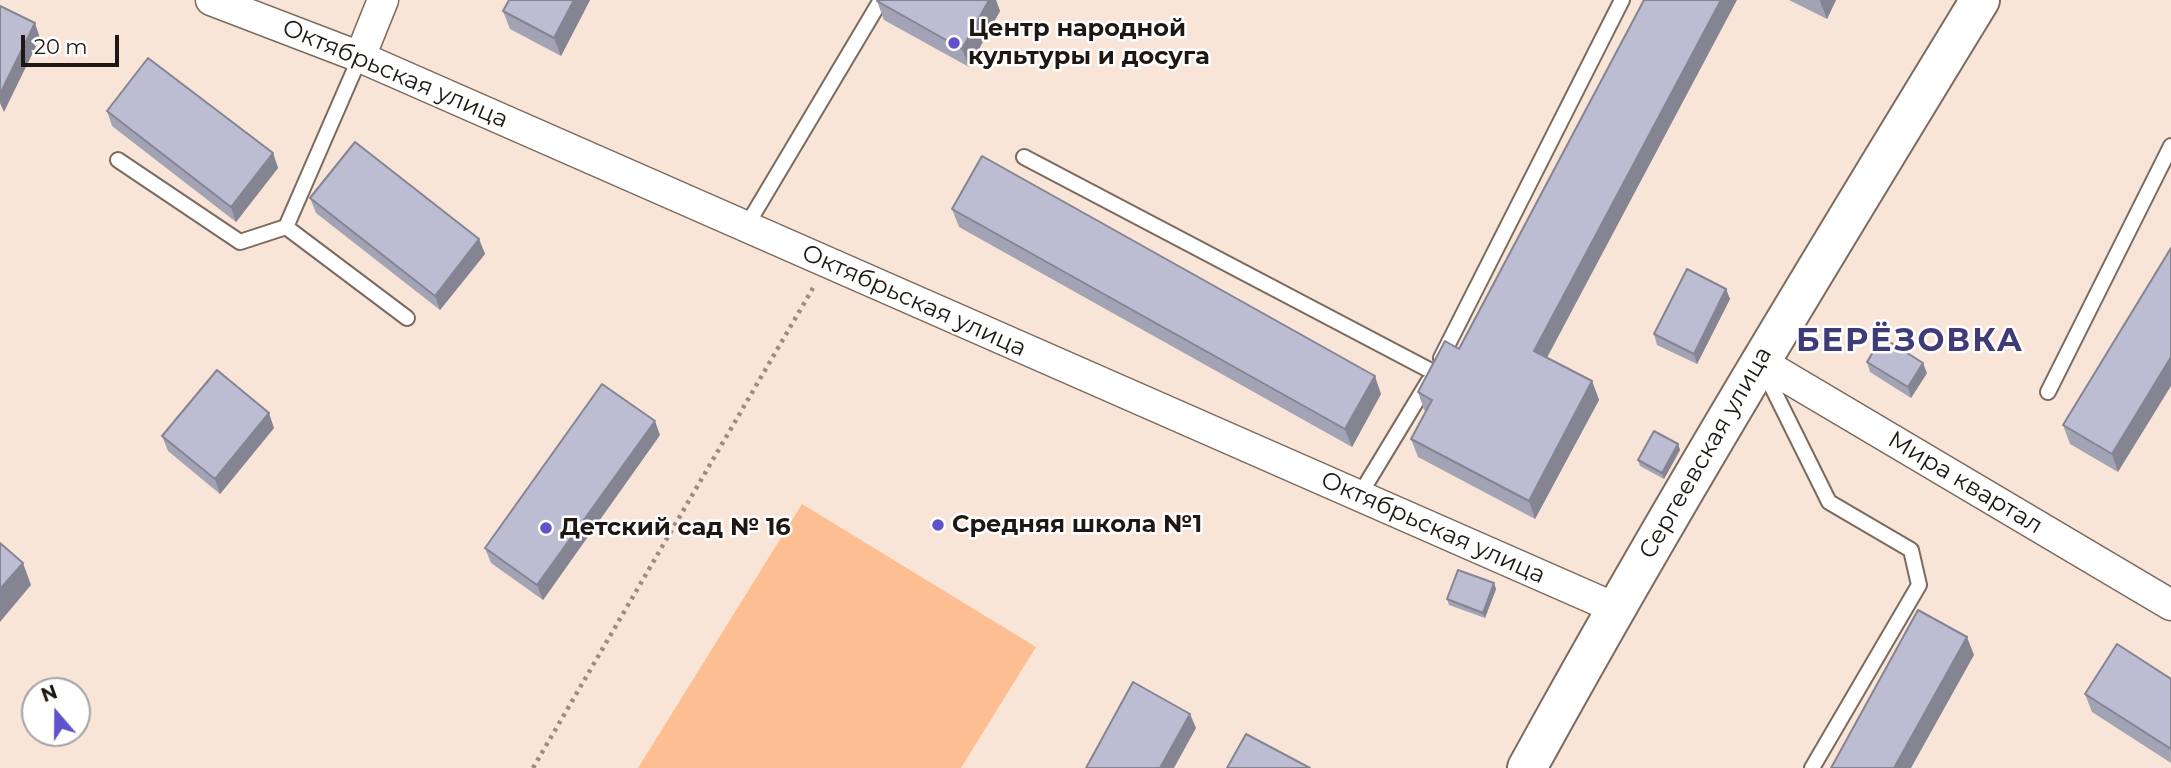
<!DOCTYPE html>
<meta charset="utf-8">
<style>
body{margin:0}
#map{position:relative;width:2171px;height:768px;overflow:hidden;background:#f9e5d7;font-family:Montserrat,sans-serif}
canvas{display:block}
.north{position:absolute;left:21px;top:677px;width:70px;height:70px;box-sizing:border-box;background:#fff;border:2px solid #a5a2a1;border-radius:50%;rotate:340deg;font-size:19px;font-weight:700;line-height:28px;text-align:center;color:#1e1713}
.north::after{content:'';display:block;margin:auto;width:24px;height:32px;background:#5f52ca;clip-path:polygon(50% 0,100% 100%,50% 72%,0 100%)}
.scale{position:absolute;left:21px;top:35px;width:98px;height:32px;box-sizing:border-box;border:4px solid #1e1713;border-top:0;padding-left:9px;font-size:21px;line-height:24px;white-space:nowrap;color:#1e1713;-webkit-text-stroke:5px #fff;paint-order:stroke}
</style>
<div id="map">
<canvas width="2171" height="768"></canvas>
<div class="north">N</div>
<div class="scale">20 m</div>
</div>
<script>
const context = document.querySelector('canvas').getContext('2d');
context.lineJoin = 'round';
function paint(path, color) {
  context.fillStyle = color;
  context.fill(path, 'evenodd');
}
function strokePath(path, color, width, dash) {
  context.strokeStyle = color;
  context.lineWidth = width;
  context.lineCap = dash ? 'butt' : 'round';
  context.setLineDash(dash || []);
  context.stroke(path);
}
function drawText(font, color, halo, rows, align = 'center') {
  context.font = font + ' Montserrat,sans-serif';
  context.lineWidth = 5;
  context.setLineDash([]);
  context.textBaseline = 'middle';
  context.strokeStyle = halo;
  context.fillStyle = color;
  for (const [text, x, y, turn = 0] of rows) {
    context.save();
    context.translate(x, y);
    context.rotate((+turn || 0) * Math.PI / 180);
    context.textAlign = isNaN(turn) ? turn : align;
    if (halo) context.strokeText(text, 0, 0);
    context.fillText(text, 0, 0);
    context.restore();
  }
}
paint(new Path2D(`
 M802,504l234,143 -75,121h-323z`), '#fdbf92');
const lane = new Path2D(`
 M1024,157l409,215
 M118,160l122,82 46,-15 74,-170
 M747,225l134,-225
 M286,227l121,91
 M1441,358l181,-358
 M1763,369l66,133 82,48 8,35 -107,183
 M2048,392l123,-246
 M1359,496l69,-114`);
const street = new Path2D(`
 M211,0l149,57 1255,551
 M360,57l23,-57
 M1759,361l412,244`);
const secondary = new Path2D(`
 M1527,768c143,-261 298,-514 453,-768`);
strokePath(lane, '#7b6a5e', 18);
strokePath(street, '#7b6a5e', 33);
strokePath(secondary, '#7b6a5e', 42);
strokePath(new Path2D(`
 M533,768l280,-480`), '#9a8c82', 4.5, [3.5, 5]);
strokePath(lane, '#fff', 14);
strokePath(street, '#fff', 30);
strokePath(secondary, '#fff', 38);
paint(new Path2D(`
 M509,0h81l-29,56 -51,-27 -7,-18z
 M878,0h118l4,11 -31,56 -85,-47 -7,-19z
 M1789,0h47l-9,19z
 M107,111l166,42 5,15 -42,54 -124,-96z
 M310,198l169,41 6,15 -45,56 -124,-97z
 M952,209l429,185 -29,53 -393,-220z
 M2171,248l-53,224 -48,-28 -7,-19z
 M1726,289l4,10 -33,65 -40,-19 -3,-11z
 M1459,349l88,9 45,23 7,19 -64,119 -117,-62 -7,-18 15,-28 -2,-1 -6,-18z
 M1867,362l60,11 -16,25 -41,-26z
 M274,428l-54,66 -52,-43 -6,-15z
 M660,435l-117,165 -52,-37 -6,-15z
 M1678,444l2,6 -16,29 -24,-13 -2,-6z
 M1494,583l2,6 -11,29 -36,-13 -2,-6z
 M2171,679v84l-79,-51 -7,-18z`), '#a2a3b5');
paint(new Path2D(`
 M574,0h16l-29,56 -7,-18z
 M989,0h7l4,11 -31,56 -7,-18z
 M1721,0h16l-196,369 -7,-18z
 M1820,0h16l-9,19 -7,-18z
 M35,23l5,15 -36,74 -4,-9v-9z
 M273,153l5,15 -42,54 -5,-15z
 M479,239l6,15 -45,56 -5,-14z
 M1726,289l4,10 -33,65 -3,-10z
 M2171,357v29l-53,86 -6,-18z
 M1923,363l4,10 -16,25 -3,-11z
 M1375,376l6,18 -29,53 -7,-18z
 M1592,381l7,19 -64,119 -6,-18z
 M269,413l5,15 -54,66 -5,-15z
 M655,421l5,14 -117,165 -6,-15z
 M1678,444l2,6 -16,29 -2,-6z
 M23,563l8,22 -31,37v-33z
 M1494,583l2,6 -11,29 -2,-5z
 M1967,637l7,18 -63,113h-17z
 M1190,714l6,14 -22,40h-14z`), '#848493');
const building = new Path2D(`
 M509,0h65l-20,38 -51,-27z
 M878,0h111l-27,49 -85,-48z
 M1644,0h77l-187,351 58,30 -63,120 -118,-62 21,-39 -14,-8 27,-51 14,8z
 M0,6l35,17 -35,71z
 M148,58l125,95 -42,54 -124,-96z
 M355,142l124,97 -44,57 -125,-98z
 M982,156l393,220 -30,53 -393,-220z
 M2171,248v109l-59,97 -49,-29z
 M1687,269l39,20 -32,65 -40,-20z
 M1882,337l41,26 -15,24 -41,-25z
 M217,370l52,43 -54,66 -53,-43z
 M602,384l53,37 -118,164 -52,-37z
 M1654,431l24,13 -16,29 -24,-13z
 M0,543l23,20 -23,26z
 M1458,570l36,13 -11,30 -36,-14z
 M1918,610l49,27 -73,131h-63z
 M2117,644l54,35v70l-86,-55z
 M1133,682l57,32 -30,54h-74z
 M1246,734l64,34h-83z`);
paint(building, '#bcbdd2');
strokePath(building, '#848493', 2);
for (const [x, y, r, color] of [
 [954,43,7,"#5f52ca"],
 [938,525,7,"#5f52ca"],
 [546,528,7,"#5f52ca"]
]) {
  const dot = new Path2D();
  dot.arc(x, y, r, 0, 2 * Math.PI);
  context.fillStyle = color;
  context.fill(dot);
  strokePath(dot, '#fff', 2.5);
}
drawText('bold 24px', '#1e1713', '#fff', [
 ["Центр народной",968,29],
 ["культуры и досуга",968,57],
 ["Средняя школа №1",952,525],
 ["Детский сад № 16",560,528]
], 'left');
drawText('24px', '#1e1713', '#fff', [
 ["Октябрьская улица",395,74,23],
 ["Октябрьская улица",914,301,24],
 ["Сергеевская улица",1706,453,-60],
 ["Мира квартал",1965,483,31],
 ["Октябрьская улица",1433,528,24]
]);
context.letterSpacing = '2px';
drawText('bold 32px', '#3e3b77', '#fff', [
 ["БЕРЁЗОВКА",1910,342]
]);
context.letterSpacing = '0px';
</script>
